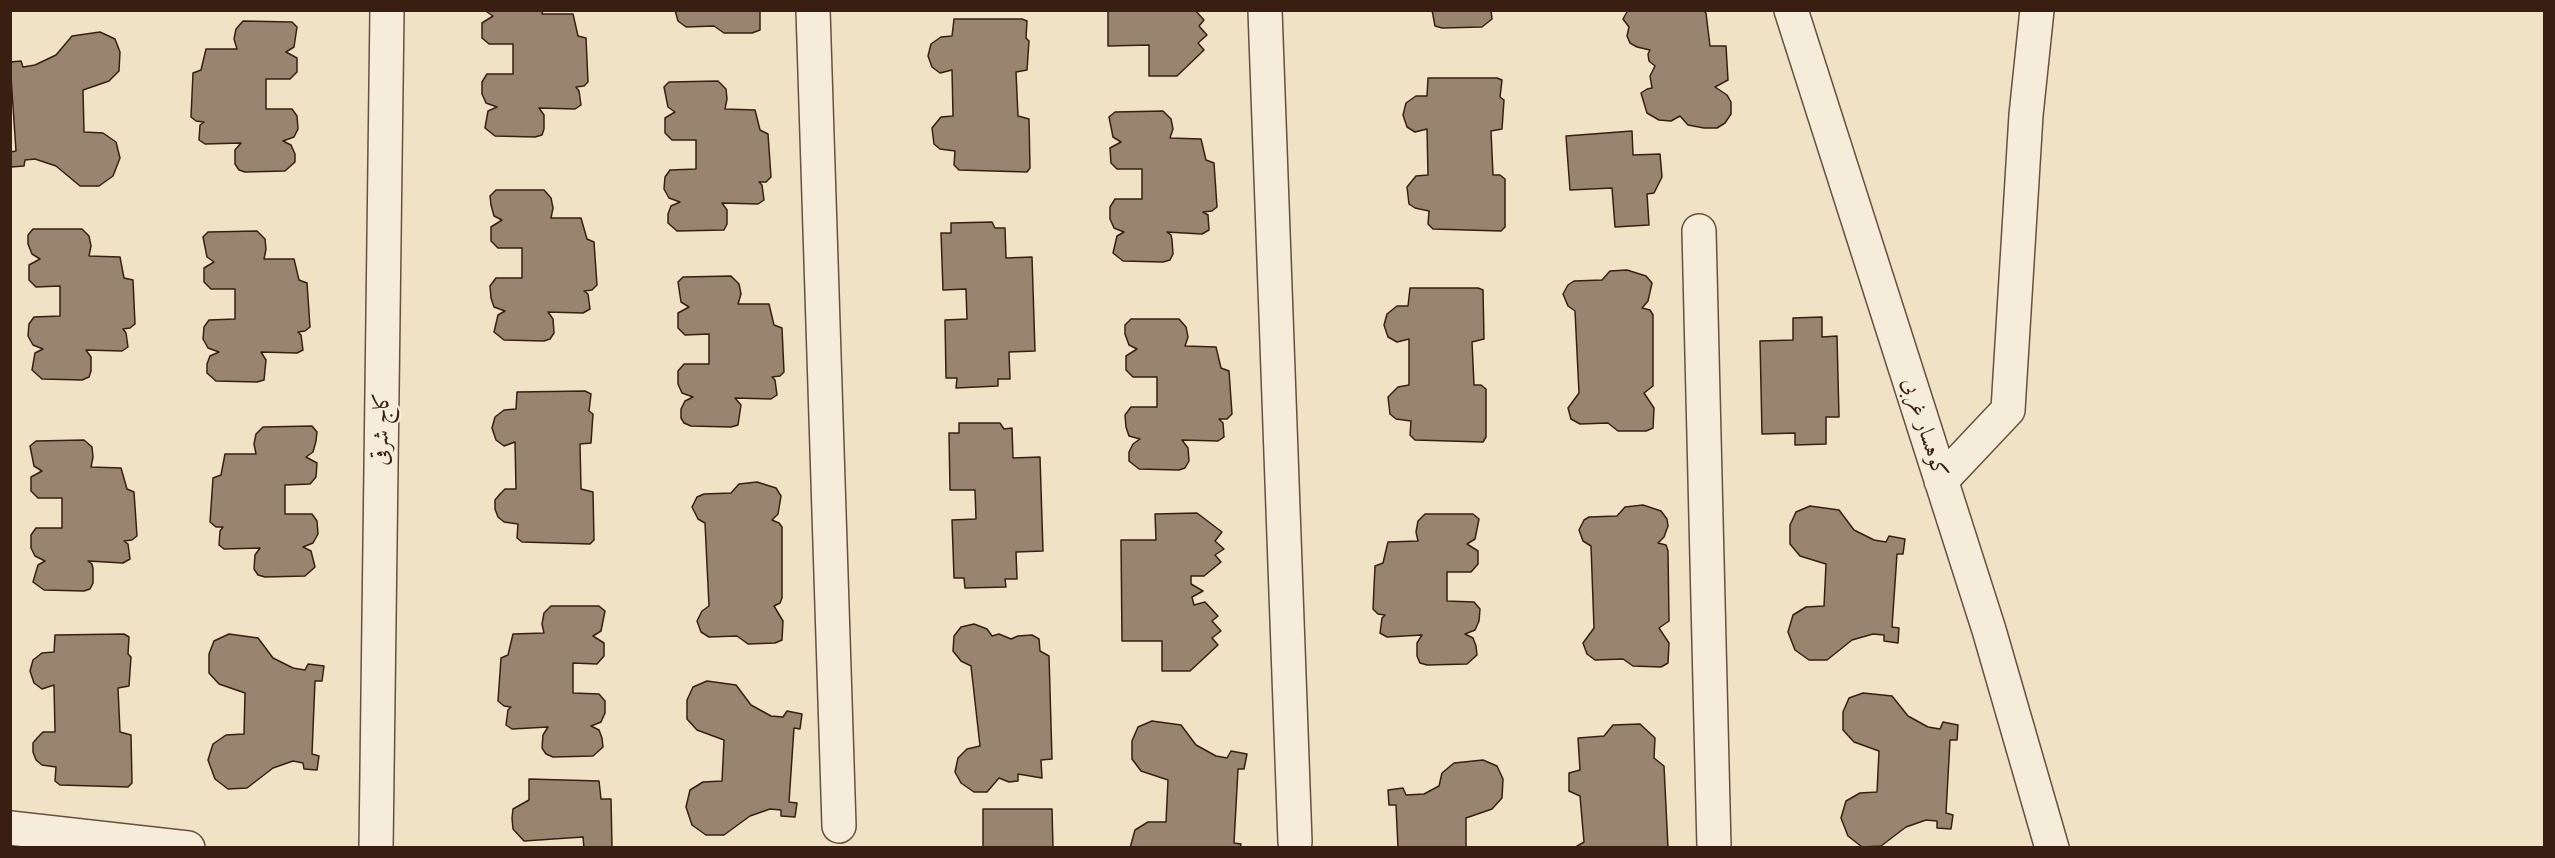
<!DOCTYPE html>
<meta charset="utf-8">
<style>
body{margin:0}
#map{position:relative;width:2555px;height:858px;overflow:hidden;background:#f0e2c5;font-family:"Old Standard TT",serif}
canvas{display:block}
.frame{position:absolute;inset:0;border:12px solid #391f12;pointer-events:none}
</style>
<div id="map">
<canvas width="2555" height="858"></canvas>
<div class="frame"></div>
</div>
<script>
const context = document.querySelector('canvas').getContext('2d');
context.lineJoin = 'round';
function paint(path, color) {
  context.fillStyle = color;
  context.fill(path, 'evenodd');
}
function strokePath(path, color, width, dash) {
  context.strokeStyle = color;
  context.lineWidth = width;
  context.lineCap = dash ? 'butt' : 'round';
  context.setLineDash(dash || []);
  context.stroke(path);
}
function drawText(font, color, halo, rows, align = 'center') {
  context.font = font + ' "Old Standard TT",Amiri,serif';
  context.lineWidth = 4.5;
  context.setLineDash([]);
  context.textBaseline = 'middle';
  context.strokeStyle = halo;
  context.fillStyle = color;
  for (const [text, x, y, turn = 0] of rows) {
    context.save();
    context.translate(x, y);
    context.rotate((+turn || 0) * Math.PI / 180);
    context.textAlign = isNaN(turn) ? turn : align;
    if (halo) context.strokeText(text, 0, 0);
    context.fillText(text, 0, 0);
    context.restore();
  }
}
const building = new Path2D(`
 M484,10h59l-1,4h31l5,22 8,2 2,44 -4,4 -8,1 3,4 2,14 -6,4 -36,-1 5,7v14l-2,6 -7,2 -40,-1 -10,-8 3,-17 9,-4 -11,-4 -4,-9v-12l5,-8h26v-30h-24l-7,-6v-15l11,-7z
 M675,10h85v20l-8,3h-28l-10,-7 -28,1 -8,-6z
 M1108,10h87l9,10 -5,6 8,9 -9,8 6,7 -27,26h-28v-31l-41,1z
 M1432,10h59l1,9 -10,8 -40,1 -7,-2z
 M1628,10h75l3,3 4,33h16l2,34 -13,7 12,8 4,7v12l-6,9 -8,5h-13l-16,-3 -8,-9 -9,5 -12,-1 -12,-7 -6,-20 6,-4 5,-1 -2,-12 5,-10 -6,-5 -1,-7 2,-4 -13,-3 -7,-4 -3,-7 2,-9 -6,-8z
 M954,19h68l5,2 -1,17 3,3 -2,29 -11,2 2,44 11,3 1,49 -3,4 -68,-2 -5,-5 1,-14 -15,-2 -6,-5 -2,-16 9,-11 12,-1 -1,-46 -12,3 -8,-6 -4,-11 3,-12 10,-7 11,-1z
 M243,21l49,1 5,5 -3,20 -8,5 11,6v14l-7,7h-24v30h26l5,7 1,13 -4,8 -11,4 8,4 4,9v8l-10,9 -40,1 -6,-2 -4,-6v-14l6,-7 -36,1 -6,-4 1,-15 4,-3 -8,-1 -5,-4 2,-44 8,-3 5,-21h31l-3,-10 2,-10z
 M100,32l15,7 5,13 -1,19 -10,10 -26,9 1,42 19,1 13,9 4,16 -7,18 -14,10h-19l-24,-20 -21,-7 -10,1 -1,6 -13,1 -1,-15 6,-1 -6,-89 11,-1 2,6 12,-2 21,-10 16,-19z
 M1428,78h69l5,2 -2,17 4,3 -2,29 -11,2 2,44h7l5,4v48l-4,4 -68,-2 -5,-5 1,-13 -14,-3 -6,-4 -2,-17 9,-11 12,-1 -1,-46 -12,3 -8,-5 -4,-12 3,-12 10,-7h11z
 M718,81l8,8 1,10 -2,10 30,1 5,20 8,4 3,43 -5,5h-7l3,3 2,15 -6,4 -36,-1 5,7v14l-3,6 -47,1 -9,-8v-9l3,-8 9,-4 -11,-4 -5,-9 1,-12 5,-7 26,-1v-29h-24l-7,-7v-15l10,-6 -7,-5 -4,-20 5,-5z
 M1163,111l8,8 2,10 -3,9 31,1 5,21 8,3 3,44 -5,4 -9,1 5,3 1,15 -7,4 -35,-2 4,3 1,5 1,14 -3,6 -7,2 -40,-1 -10,-8 4,-17 7,-4 -10,-4 -4,-9v-12l5,-8h27v-30h-25l-6,-6 -1,-15 11,-6 -8,-5 -4,-20 6,-5z
 M1632,131l1,24 27,-1 2,23 -8,16 -7,1 2,31 -34,2 -3,-39 -42,2 -4,-54z
 M496,190h48l7,8 2,10 -2,10h30l6,21 7,3 3,43 -5,5 -8,1 4,3 2,15 -7,4 -35,-1 5,7 1,14 -4,6 -6,2 -40,-1 -10,-8 4,-17 7,-4 -11,-4 -3,-9 -1,-12 6,-8h26v-30h-24l-7,-7v-14l11,-7 -8,-4 -3,-11 -1,-9z
 M992,222l3,6h10l1,30 26,-1 3,94 -26,1 1,27h-12v7l-42,2 1,-10h-11l-1,-58 22,-1 -1,-30 -23,1 -2,-57h10v-10z
 M33,229h49l7,7 2,10 -2,10 31,1 4,21 9,2 2,44 -5,4 -7,1 3,4 2,14 -6,4 -36,-1 5,7v14l-2,6 -7,3 -40,-1 -10,-9 3,-17 8,-4 -10,-4 -5,-9 1,-12 5,-7 26,-1v-30l-24,1 -7,-7v-15l11,-6 -8,-5 -4,-10v-9z
 M257,231l8,8 1,10 -2,10h30l5,21 8,3 3,44 -5,4 -7,1 3,3 2,15 -6,3 -36,-1 5,8 -2,20 -7,2 -41,-1 -9,-8v-9l3,-8 9,-4 -11,-4 -5,-9 1,-12 5,-7 26,-1v-30h-24l-7,-7v-14l10,-6 -7,-5 -4,-20 5,-5z
 M1627,270l19,6 6,7 -4,18 -6,7 8,2 3,5v71l-9,7 10,15 -1,20 -7,3h-28l-10,-8 -28,1 -9,-5 -3,-11 11,-15 -4,-82 -7,-5 -5,-12 5,-9 6,-4 28,-1 8,-9z
 M731,276l8,8 2,10 -3,10h31l5,21 8,3 2,44 -4,4 -8,1 3,3 2,15 -6,4 -36,-1 6,7 -3,20 -7,2 -40,-1 -7,-3 -3,-5v-9l4,-8 8,-4 -11,-4 -4,-9v-13l6,-7h25v-30l-24,1 -7,-7v-15l11,-6 -8,-5 -3,-20 5,-5z
 M1410,288h68l5,2 1,49 -12,3 2,43h7l5,4v48l-3,5 -68,-2 -5,-5 1,-14 -15,-2 -6,-5 -2,-17 10,-10 11,-2v-46l-12,3 -9,-5 -4,-12 3,-11 10,-8h11z
 M1822,317v20l15,-1 2,81h-13v27l-31,1v-12l-33,1 -2,-93 33,-1v-22z
 M1131,319h48l7,8 2,10 -3,9 31,1 5,21 8,3 3,43 -5,5h-8l4,4 1,14 -6,4 -36,-1 6,8 1,13 -4,7 -6,2 -40,-1 -10,-8v-9l4,-8 7,-5 -11,-3 -3,-9 -1,-12 6,-8h26v-30h-24l-7,-7v-14l11,-7 -8,-4 -4,-11v-9z
 M585,391l6,3 -2,17 4,3 -2,29 -11,1 1,45 12,3 1,48 -4,4 -68,-2 -5,-4 1,-14 -14,-2 -6,-5 -3,-8v-9l5,-6 5,-5h11l-1,-47 -11,4 -8,-6 -4,-12 3,-11 9,-7 12,-1 1,-17z
 M959,423h41l4,6 8,-1 1,30 27,-1 3,94 -27,1 1,27h-12l1,8 -41,1 -1,-10h-10l-2,-58 24,-1 -1,-29h-25l-1,-57h10z
 M312,426l5,6 -1,9 -3,11 -7,5 11,6 -1,14 -6,7 -25,1v29h27l5,7 1,13 -5,9 -10,4 8,4 4,16 -10,9 -40,1 -7,-2 -4,-6 1,-14 5,-7 -36,1 -5,-4 1,-14 3,-4h-7l-6,-5 3,-44 8,-3 4,-21h31l-2,-10 2,-10 7,-7z
 M84,440l8,7 1,10 -2,10 30,1 6,21 7,3 3,44 -5,4 -8,1 4,3 2,15 -7,4 -35,-2 4,3 1,5v14l-3,6 -6,2 -40,-1 -11,-8 5,-17 7,-4 -10,-5 -4,-8v-13l5,-7h26v-30h-24l-7,-7v-14l11,-6 -8,-5 -4,-20 6,-5z
 M757,482l19,6 5,8 -3,18 -6,6 7,3 3,4v71l-2,5 -6,3 9,15 -1,19 -7,3 -27,1 -11,-8 -28,1 -8,-5 -4,-11 5,-10 7,-5 -4,-83 -7,-4 -6,-12 5,-10 7,-3 27,-1 8,-9z
 M1643,505l18,6 6,8 1,7 -4,11 -6,6 8,2 2,6 1,70 -10,7 10,15 -1,20 -7,4 -28,-1 -10,-7 -28,1 -8,-6 -4,-11 11,-15 -3,-82 -8,-5 -4,-11 5,-10 5,-3 28,-1 8,-9z
 M1810,506l29,4 15,20 20,10 12,2 3,-6 16,3 -2,15h-6l-5,73 7,1 -1,15 -14,-2v-6l-11,-1 -21,6 -25,20h-18l-14,-10 -7,-18 5,-17 13,-8 18,-1 2,-42 -26,-8 -10,-12v-19l6,-13z
 M1197,513l25,19 -7,9 9,8 -9,6 6,7 -17,14h-13v8l12,7 -11,6 2,8 11,-3 13,14 -6,5 9,10 -9,7 6,7 -28,26h-28v-30h-40l-1,-101h35l-1,-26z
 M1425,514h48l6,5 -4,20 -8,5 11,7v13l-7,8h-24v29l27,1 6,7 -1,12 -4,9 -10,4 8,4 3,8 1,9 -10,9 -40,1 -7,-2 -3,-7v-13l5,-8 -35,2 -7,-4 2,-15 3,-3 -7,-1 -5,-5 2,-43 8,-3 5,-21 30,-1 -2,-9 2,-11z
 M551,606h48l6,5 -4,20 -8,5 11,7v13l-7,8 -24,-1v30l26,1 6,7v12l-4,9 -10,4 8,4 3,8 1,9 -10,9 -40,1 -7,-3 -4,-6 1,-13 5,-8 -36,2 -6,-4 2,-15 3,-3 -7,-1 -6,-5 3,-43 7,-3 5,-21 31,-1 -2,-9 2,-11z
 M974,624l13,5 5,7 7,-2 12,5 7,-3 14,-1 7,4 1,12 9,5 3,103 -11,1 1,18 -24,-4v7l-9,1 -10,-4 -12,14h-13l-13,-9 -6,-11 3,-14 9,-9 13,-3 -9,-80 -10,-5 -8,-10 1,-15 7,-9z
 M124,634l5,3 -1,17 3,3 -2,29 -11,2 2,44 11,3 1,48 -4,4 -68,-2 -5,-4 1,-14 -14,-2 -6,-5 -3,-8v-9l5,-6 5,-5h12l-1,-47 -12,4 -8,-6 -4,-12 3,-11 9,-7 12,-1 1,-17z
 M229,634l29,4 15,20 20,10 12,2 3,-6 16,2 -2,15h-7l-3,73 7,2 -2,14 -13,-1 -1,-6 -10,-2 -20,7 -26,20 -19,1 -13,-10 -7,-19 5,-16 13,-9 18,-1 1,-41 -26,-9 -10,-11v-19l5,-13z
 M707,681l29,4 15,20 20,11 12,1 4,-6 15,3 -2,15 -6,-1 -5,74 8,1 -2,14 -14,-1v-6l-11,-1 -20,7 -26,19h-18l-14,-10 -6,-18 4,-17 13,-8 19,-1 2,-41 -27,-10 -10,-11v-19l6,-13z
 M1863,693l29,3 16,20 20,11 12,2 3,-7 15,3 -1,15h-7l-4,73 7,2 -2,14 -14,-1v-7l-11,-1 -20,7 -25,19 -19,1 -14,-11 -7,-18 5,-17 14,-8 17,-1 2,-41 -25,-9 -11,-12v-18l6,-14z
 M1152,721l29,4 15,20 20,11 11,2 4,-7 16,3 -3,15h-6l-4,74 7,1 -1,4h-110l5,-18 13,-8h18l2,-42 -27,-9 -9,-12v-18l6,-14z
 M1640,724l15,14 -1,20 10,8 4,82h-94l10,-6 -4,-46 -11,-5v-18l11,-3 -2,-32 26,-2 9,-11z
 M1483,760l14,6 6,13 -1,19 -10,11 -26,9v30h-68l-2,-43h-7l-1,-15 15,-2 3,7 18,-1 15,-8 3,-13 12,-10z
 M529,779l70,2 2,18h10l1,48 -28,1 -1,-11 -59,4 -11,-12 -1,-11 1,-9 16,-9z
 M983,809h69l1,39h-70z`);
paint(building, '#98846f');
strokePath(building, '#391f12', 1.5);
const minor = new Path2D(`
 M813,10l26,816
 M1265,10l30,832
 M1791,10l198,620 63,218
 M1699,231l15,617
 M1941,481l67,-71 18,-295 11,-105
 M10,828l178,20
 M376,848l11,-838`);
strokePath(minor, '#67503f', 36);
strokePath(minor, '#f5ecd9', 33);
drawText('22px', '#391f12', '#f5ecd9', [
 ["کوهسار غربی",1924,428,72],
 ["کاج شرقی",382,429,-89]
]);
</script>
